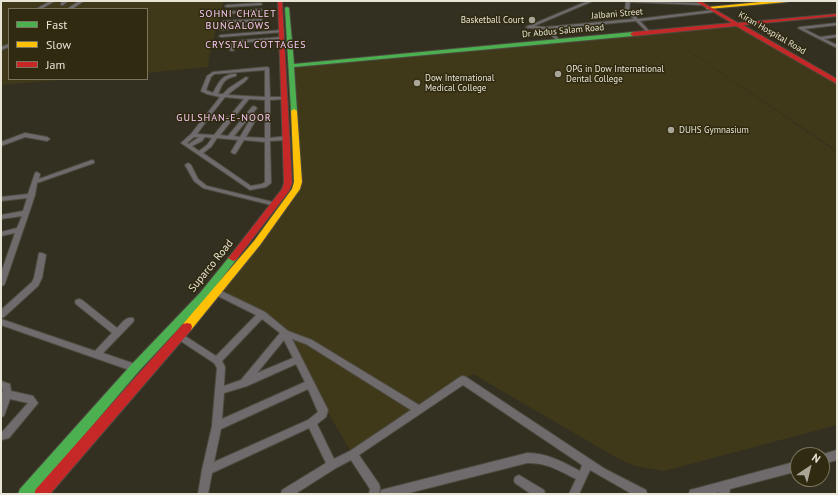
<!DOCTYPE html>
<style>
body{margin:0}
#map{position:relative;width:838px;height:495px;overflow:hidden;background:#332f21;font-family:"PT Sans",sans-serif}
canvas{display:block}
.frame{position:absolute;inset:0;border:2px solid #e8e5d6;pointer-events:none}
.legend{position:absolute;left:8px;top:8px;width:140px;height:72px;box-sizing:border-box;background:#2f2a10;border:1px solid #79755f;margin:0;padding:5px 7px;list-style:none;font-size:12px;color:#e8e5d6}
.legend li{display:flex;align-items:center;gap:8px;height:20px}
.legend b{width:20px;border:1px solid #79755f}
.north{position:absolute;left:790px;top:447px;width:40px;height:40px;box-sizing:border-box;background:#2f2a10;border:1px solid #79755f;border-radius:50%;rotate:35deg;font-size:11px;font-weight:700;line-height:16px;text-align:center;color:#e8e5d6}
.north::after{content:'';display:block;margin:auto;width:14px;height:18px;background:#a9a597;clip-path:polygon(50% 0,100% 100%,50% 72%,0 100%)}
</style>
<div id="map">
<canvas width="838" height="495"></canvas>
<div class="frame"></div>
<ul class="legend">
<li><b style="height:5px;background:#4caf50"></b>Fast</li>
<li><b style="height:5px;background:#ffc107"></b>Slow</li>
<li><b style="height:5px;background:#c62828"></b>Jam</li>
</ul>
<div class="north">N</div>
</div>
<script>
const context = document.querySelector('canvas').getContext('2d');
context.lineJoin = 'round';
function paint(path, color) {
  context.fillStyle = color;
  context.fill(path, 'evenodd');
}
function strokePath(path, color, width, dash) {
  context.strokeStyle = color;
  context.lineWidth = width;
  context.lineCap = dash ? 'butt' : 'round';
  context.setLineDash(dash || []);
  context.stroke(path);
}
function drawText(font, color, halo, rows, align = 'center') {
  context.font = font + ' "PT Sans",sans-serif';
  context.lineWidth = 3;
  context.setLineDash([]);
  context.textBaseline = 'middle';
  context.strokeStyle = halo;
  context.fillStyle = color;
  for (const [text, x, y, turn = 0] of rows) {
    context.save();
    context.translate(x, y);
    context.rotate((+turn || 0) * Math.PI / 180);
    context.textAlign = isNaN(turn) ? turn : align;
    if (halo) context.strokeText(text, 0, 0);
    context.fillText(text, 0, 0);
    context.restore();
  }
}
paint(new Path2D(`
 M1,1h223l-14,51 -2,15 -61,6v-64h-138v70h63l-71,6z
 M738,25l99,57v69l-176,-119z
 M662,33l175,119v273l-173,46 -29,-5 -18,-8 -144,-84 -122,78 -54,-93 -13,-25 -22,-20 -43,-23 78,-102 -6,-121z`), '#403919');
const street = new Path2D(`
 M50,1h5l-14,8 -3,-1z
 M64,1h4l-5,4h-2v-2z
 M79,1h5l-12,8h-5z
 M588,1h5l-59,25 12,1 88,-8 -9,-9 1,-9 76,2 2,1 -2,1 -72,-3 -1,8 9,9 76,-9 2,1 -2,1 -74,9 10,11 1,1 -2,1 -13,-13 -88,8 12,11 1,1 -2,1 -15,-13 -16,-1 -2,-1z
 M260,3l2,1 -1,1 -34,2 -2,-1 2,-1z
 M261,9l1,1 -2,1 -34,3 -2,-1 2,-1z
 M261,19h1v2l-39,2 -2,-1 2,-1z
 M837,23v2l-33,4 16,8 17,-2v2l-13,2 13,6v3l-39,-20 2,-1z
 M261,25h1v2l-41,3 -2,-1 2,-1z
 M282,30l2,1 -1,1 -62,5 -2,-1 2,-1z
 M282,37h1v2l-47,4 -2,7 -2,1 -2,-1 2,-7 -12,1 -2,-1 2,-1z
 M9,44v3l-8,3v-3z
 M267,67l2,1 1,29h15l2,1 -2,1 -15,1v38l17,-2 3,2 -3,2 -17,1 1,42 -5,4 -16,3 -69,-47 10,-9 29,-37 -13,-3 -6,-3 6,-15 6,-4zM265,70v27l-37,-2c6,-7 15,-10 20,-17l-2,-1 -17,11 -6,6h-5c5,-11 5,-15 18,-18v-2c-14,0 -17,8 -23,19l-7,-3 5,-13 3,-3zM225,97l19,2 -15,18 -19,-1zM249,99l16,1v38l-19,-1 12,-21 -3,-2 -3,2 -12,21 -6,-1 23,-28 -3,-2 -2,1 -24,29 -8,-1zM208,119l18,1 -12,15 -17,-1zM194,137h5l-10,7 -2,-1zM205,137l7,1 -5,7 -8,6 -7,-5 10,-5zM217,138l21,2 -7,12 3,2 2,-1 8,-13 21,2v40l-3,2 -11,2 -48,-33 8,-6z
 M25,133l22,4 3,2 -3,2 -22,-4 -24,9v-4z
 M92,160l2,1v2l-57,20 -2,12 -6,18 -24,70 -1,2 -3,1v-13l14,-40 -14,3v-4l16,-4 5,-12 -21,3v-4l22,-4 4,-13 -26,3v-4l27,-3 7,-21 2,-1 3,2 -1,5z
 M188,163l3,2 7,14 9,7 70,17 1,1 -3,2 -72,-18 -9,-7 -9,-16z
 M39,253h3l4,2 -4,23 -4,8 -34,31 -3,1v-8l31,-28 2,-4z
 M217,289l48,23 23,19 24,9 107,65 41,-28 3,-1 3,1 139,92 41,21 1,4h-15l-42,-24 -11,24h-10l7,-15c-16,-8 -30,-17 -49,-16l-122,31h-25l1,-4 4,-1 142,-36c20,0 36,9 53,18l2,-6 -119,-80 -104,70 20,29 1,4 -1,6h-10l1,-5 -19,-29 -15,8 -41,26h-14l1,-4 44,-27 -17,-35 -97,45 -4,21h-10l4,-24 10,-44 5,-58 -3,-5 -38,-25 -1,-2 1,-2 3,-1 3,1 34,22 40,-41 -42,-21 -1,-2 1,-2zM262,319l18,14 -39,47 -17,6 1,-19 -3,-6zM292,339l14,5 105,66 -61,41 -16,8 -17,-35 9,-7 2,-7zM284,340l9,18 -36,15zM296,364l9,18 -83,37 2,-26 23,-7zM308,389l10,23 -10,8 -94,42 7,-33z
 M79,299l3,1 35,28c4,-4 9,-12 16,-10l1,2 -1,2 -30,31 35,12 1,3 -1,3 -3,1 -134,-47v-6l94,32 17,-18 -36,-29 -1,-2 1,-2z
 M1,381l9,3 1,7 22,5 5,7 -29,35 -8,2v-8l2,-1 25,-28 -18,-4 -6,17 -3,1v-18l2,-10h-2z
 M837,450v10l-15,4v-9h-2z
 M798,461v10l-68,18 -1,5h-10v-2l-6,2h-24l1,-4 4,-1z
 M519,475l25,15 1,4h-14l-16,-11 -1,-3 1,-3z`);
const fast = new Path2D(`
 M287,7l2,1 5,56 339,-32 3,2 -3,2 -339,31 3,44 -3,2 -3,-2 -6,-103z
 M233,255l3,1 2,2 -2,2 -30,39 -67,72 -105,123h-16l2,-5 111,-124 69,-72 30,-37z`);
const slow = new Path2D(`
 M771,1h18l-2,1 -79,7 -2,-1 2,-1z
 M294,109l3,2 5,71 -2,7 -40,56 -69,85 -4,1 -4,-1 -1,-3 1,-3 71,-83 38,-52 2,-7 -3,-71z`);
const jam = new Path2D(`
 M278,1h4l10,182 -3,8 -53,69 -3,1 -5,-3 2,-2 52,-67 2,-6z
 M695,1h5l38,22 99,-9v2l-94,9 94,54v5l-101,-58 -103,10 -3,-2 3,-2 99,-9z
 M187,323l4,1 1,3 -1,3 -141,164h-16l2,-5 147,-165z`);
strokePath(street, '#4e4b40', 2);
strokePath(fast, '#4e4b40', 2);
strokePath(slow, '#4e4b40', 2);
strokePath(jam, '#4e4b40', 2);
paint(street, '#6f6b6d');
paint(fast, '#4caf50');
paint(slow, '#ffc107');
paint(jam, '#c62828');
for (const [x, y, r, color] of [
 [532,20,4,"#a9a597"],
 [558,74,4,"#a9a597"],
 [417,83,4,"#a9a597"],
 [671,130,4,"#a9a597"]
]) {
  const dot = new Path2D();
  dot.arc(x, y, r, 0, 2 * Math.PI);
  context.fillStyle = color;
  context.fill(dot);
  strokePath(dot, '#2f2a10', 1.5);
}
drawText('9px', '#e8e5d6', '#2f2a10', [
 ["Jalbani Street",617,14,-5],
 ["Dr Abdus Salam Road",563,31,-5],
 ["Kiran Hospital Road",772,33,30]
]);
drawText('9px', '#e8e5d6', '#2f2a10', [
 ["Basketball Court",524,20,"right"],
 ["OPG in Dow International",566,69],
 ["Dental College",566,79],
 ["Dow International",425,78],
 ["Medical College",425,88],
 ["DUHS Gymnasium",679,130]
], 'left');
context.letterSpacing = '1px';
drawText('10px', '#fbccfa', '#2f2a10', [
 ["SOHNI CHALET",238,14],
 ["BUNGALOWS",238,26],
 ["CRYSTAL COTTAGES",256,45],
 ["GULSHAN-E-NOOR",224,118]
]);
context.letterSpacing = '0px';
drawText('11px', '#e8e5d6', '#2f2a10', [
 ["Suparco Road",211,266,-51]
]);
</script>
